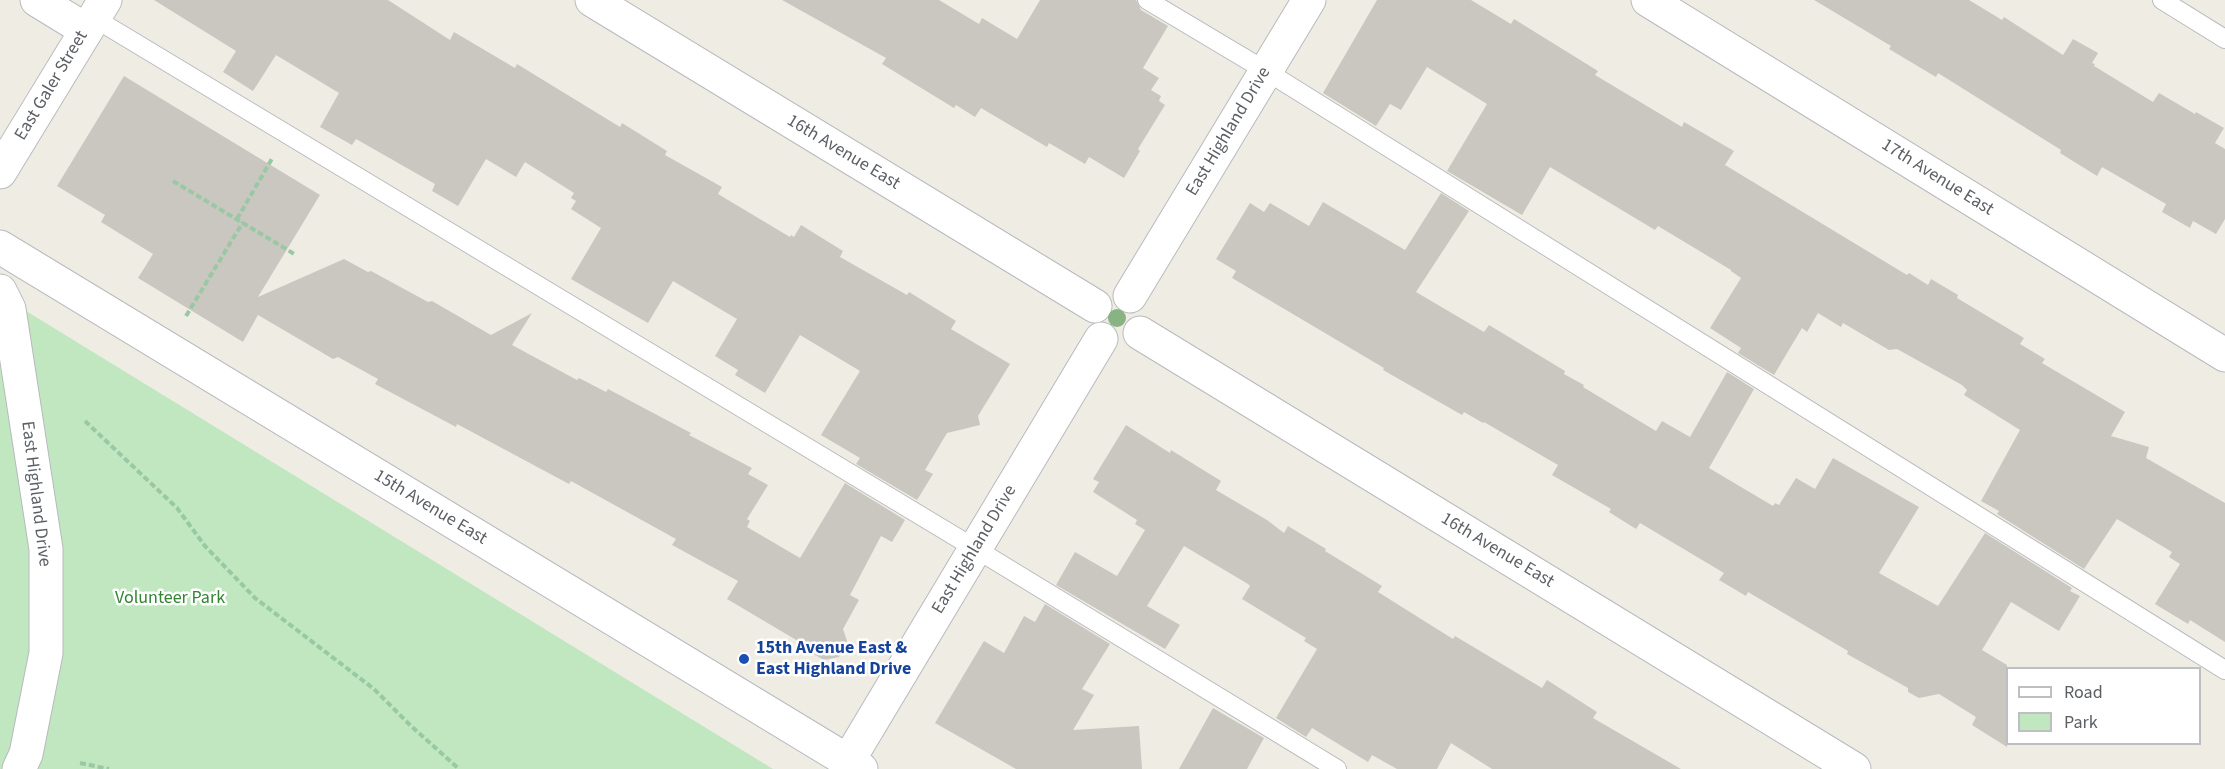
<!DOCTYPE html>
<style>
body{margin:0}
#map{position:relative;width:2225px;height:769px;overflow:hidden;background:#efece4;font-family:"Source Sans 3",sans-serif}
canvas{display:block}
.legend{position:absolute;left:2006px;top:667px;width:195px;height:78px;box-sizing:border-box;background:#fff;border:2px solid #bebfc1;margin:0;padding:8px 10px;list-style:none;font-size:18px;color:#5c6065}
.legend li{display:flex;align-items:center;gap:12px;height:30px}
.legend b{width:30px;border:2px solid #bebfc1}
</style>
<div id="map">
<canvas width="2225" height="769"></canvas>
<ul class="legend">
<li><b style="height:8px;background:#fff"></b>Road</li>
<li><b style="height:16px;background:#c1e7c0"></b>Park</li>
</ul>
</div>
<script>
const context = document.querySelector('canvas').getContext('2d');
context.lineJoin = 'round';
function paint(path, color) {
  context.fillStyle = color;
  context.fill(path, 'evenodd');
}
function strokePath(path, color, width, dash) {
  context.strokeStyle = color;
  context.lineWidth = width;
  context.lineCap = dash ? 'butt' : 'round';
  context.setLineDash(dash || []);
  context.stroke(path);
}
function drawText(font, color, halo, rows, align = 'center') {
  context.font = font + ' "Source Sans 3",sans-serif';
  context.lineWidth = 5;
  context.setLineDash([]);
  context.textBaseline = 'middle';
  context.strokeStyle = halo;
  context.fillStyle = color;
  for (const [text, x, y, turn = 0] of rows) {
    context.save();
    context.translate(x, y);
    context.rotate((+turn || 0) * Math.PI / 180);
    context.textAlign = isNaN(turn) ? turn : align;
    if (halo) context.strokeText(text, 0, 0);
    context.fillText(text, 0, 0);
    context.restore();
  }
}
paint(new Path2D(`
 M0,295l773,474h-773z`), '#c1e7c0');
paint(new Path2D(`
 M154,0h234l62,40 4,-8 61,36 2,-4 103,63 2,-4 45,28 -2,4 57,32 -4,7 72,43 1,-2 3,2 7,-12 42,26 -3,6 67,38 2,-3 47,29 -5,8 59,35 -32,52 2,9 -33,8 -22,37 8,4 -16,26 -61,-36 4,-6 -39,-23 39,-64 -60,-36 -35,58 -30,-18 3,-5 -23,-14 22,-37 -64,-38 -25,42 -77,-44 30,-51 -30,-19 5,-8 -5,-3 3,-5 -49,-31 -9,15 -30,-18 -28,47 -26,-15 3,-7 -79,-45 -4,6 -32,-18 19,-34 -63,-38 -23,36 -30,-19 13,-21z
 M782,0h157l40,24 3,-6 35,21 23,-39h96l5,10 27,16 -25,42 16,10 -8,12 10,6 -2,5 6,4 -27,44 2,2 -16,27 -35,-21 -4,7 -36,-21 -2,4 -66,-39 -6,9 -19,-12 -2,3 -72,-44 4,-6z
 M1377,0h94l40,24 3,-5 84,52 -3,4 87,52 2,-5 50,29 -9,14 182,110 2,-2 19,12 3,-6 27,16 -1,3 67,40 -4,6 25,15 -3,4 83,49 -14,24 38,11 -3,11 79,45v139l-35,-22 -2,4 -33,-20 25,-40 -11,-7 3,-5 -55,-33 -33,50 -87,-55 2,-3 -18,-10 39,-71 -56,-35 3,-5 -5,-5 -65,-36 -8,1 -46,-27 -2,4 -23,-14 -11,19 -5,-4 -28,47 -36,-22 3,-5 -31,-20 31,-50 -10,-7v-1l-73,-44 -3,4 -105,-63 -28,48 -75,-44 40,-67 -60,-37 -26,43 -11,-6 -14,22 -53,-33z
 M1814,0h155l33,20 2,-3 59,38 10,-16 25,14 -6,10 3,1 -1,2 59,36 6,-9 36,21 1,-2 28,16 -9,15 10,6v70l-9,15 -23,-13 -3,7 -28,-16 4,-8 -64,-37 -5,9 -37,-23 1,-3 -123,-77 -2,4 -47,-28 2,-3z
 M124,76l196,119 -62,102 86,-38 24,13 3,-1 57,31 4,-1 59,34 41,-22 -20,32 65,35 2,-2 27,14 2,-3 83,44 -2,2 63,33 -4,6 20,11 -21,34 3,2 -3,6 53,31 45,-75 60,37 -13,22 -11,-6 -31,59 9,5 -16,29 4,12 -8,16 -15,3 -23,-13 2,-3 -76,-45 11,-18 -66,-36 4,-6 -105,-58 -2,3 -112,-60 -1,3 -81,-43 3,-5 -40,-22 -5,2 -75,-44 -15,27 -105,-64 15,-24 -52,-32 4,-7 -48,-29z
 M1441,193l28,18 -53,81 68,40 5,-7 76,46 -1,3 20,11 -1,2 73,44 6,-10 28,16 37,-65 27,17 -45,79 64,38 2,-3 4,2 17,-27 19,11 18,-31 86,49 -40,66 59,33 47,-73 87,55 -2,3 10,5 -21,35 -48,-29 -29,48 25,15v82l-35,-22 4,-8 -37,-23 -20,4 -11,-6v-4l-61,-34 1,-3 -100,-59 -2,4 -27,-16 5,-7 -84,-50 -4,6 -27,-17 2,-3 -59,-34 6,-10 -74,-43 -1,1 -19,-11 -2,3 -79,-45 1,-2 -152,-90 4,-7 -20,-12 34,-56 14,9 6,-9 39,23 14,-24 82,48z
 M1126,425l44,28 1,-3 50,31 -5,9 51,30 17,13 4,-7 38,23 -1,2 57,35 -4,6 75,47 2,-3 87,52 5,-8 50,32 -4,6 88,51h-189l-41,-26 -14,26h-40l-25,-14 -4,7 -56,-34 -6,9 -30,-19 41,-69 -13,-8 2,-3 -64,-39 8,-13 -2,-2 -64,-38 -37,60 33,19 -15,24 -109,-64 19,-33 42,24 28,-46 -10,-6 2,-4 -44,-28 6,-10 -6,-3z
 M1045,604l65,40 -28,45 12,6 -21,35 66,-4 3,43h-126l-81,-46 49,-82 20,12 20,-37 11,6z
 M1213,708l51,30 -17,31h-68z`), '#cac7c1');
const lane = new Path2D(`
 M1147,0l119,71 959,599
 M2162,0l63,39
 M94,18l882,531 361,220`);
const street = new Path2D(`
 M37,0l49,30
 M592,0l503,306
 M1648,0l577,355
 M0,291l9,18 37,240v104l-20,101 -7,15
 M1130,296l179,-296
 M1140,333l714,436
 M848,761l253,-422`);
const secondary = new Path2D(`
 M0,172l105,-172
 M0,247l861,522`);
strokePath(lane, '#b7babe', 20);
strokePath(street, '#b7babe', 35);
strokePath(secondary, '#b8bbc0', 35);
strokePath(new Path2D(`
 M173,181l123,74
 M237,219l36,-62
 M186,316l57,-94
 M85,421l92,87 28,38 50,52 119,91 37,37 48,43
 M80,763l29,6`), '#99c8a5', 4, [6, 3]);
strokePath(lane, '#fff', 18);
strokePath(street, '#fff', 33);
strokePath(secondary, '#fff', 33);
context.fillStyle = '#88b383';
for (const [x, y] of [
 [1117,318]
]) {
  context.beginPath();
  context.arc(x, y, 9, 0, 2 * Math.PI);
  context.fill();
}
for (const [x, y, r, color] of [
 [744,659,6,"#1a4fb4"]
]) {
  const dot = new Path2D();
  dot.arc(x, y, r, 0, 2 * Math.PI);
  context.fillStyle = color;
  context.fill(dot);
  strokePath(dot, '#fff', 2);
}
drawText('18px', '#5c6065', '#fff', [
 ["East Galer Street",52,86,-59],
 ["East Highland Drive",1229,132,-59],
 ["16th Avenue East",843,153,31],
 ["17th Avenue East",1937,178,32],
 ["East Highland Drive",35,494,83],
 ["15th Avenue East",430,508,31],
 ["East Highland Drive",975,550,-59],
 ["16th Avenue East",1497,551,31]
]);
drawText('18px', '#338534', '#fff', [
 ["Volunteer Park",170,599]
]);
drawText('bold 18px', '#164399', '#fff', [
 ["15th Avenue East &",756,649],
 ["East Highland Drive",756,670]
], 'left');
</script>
